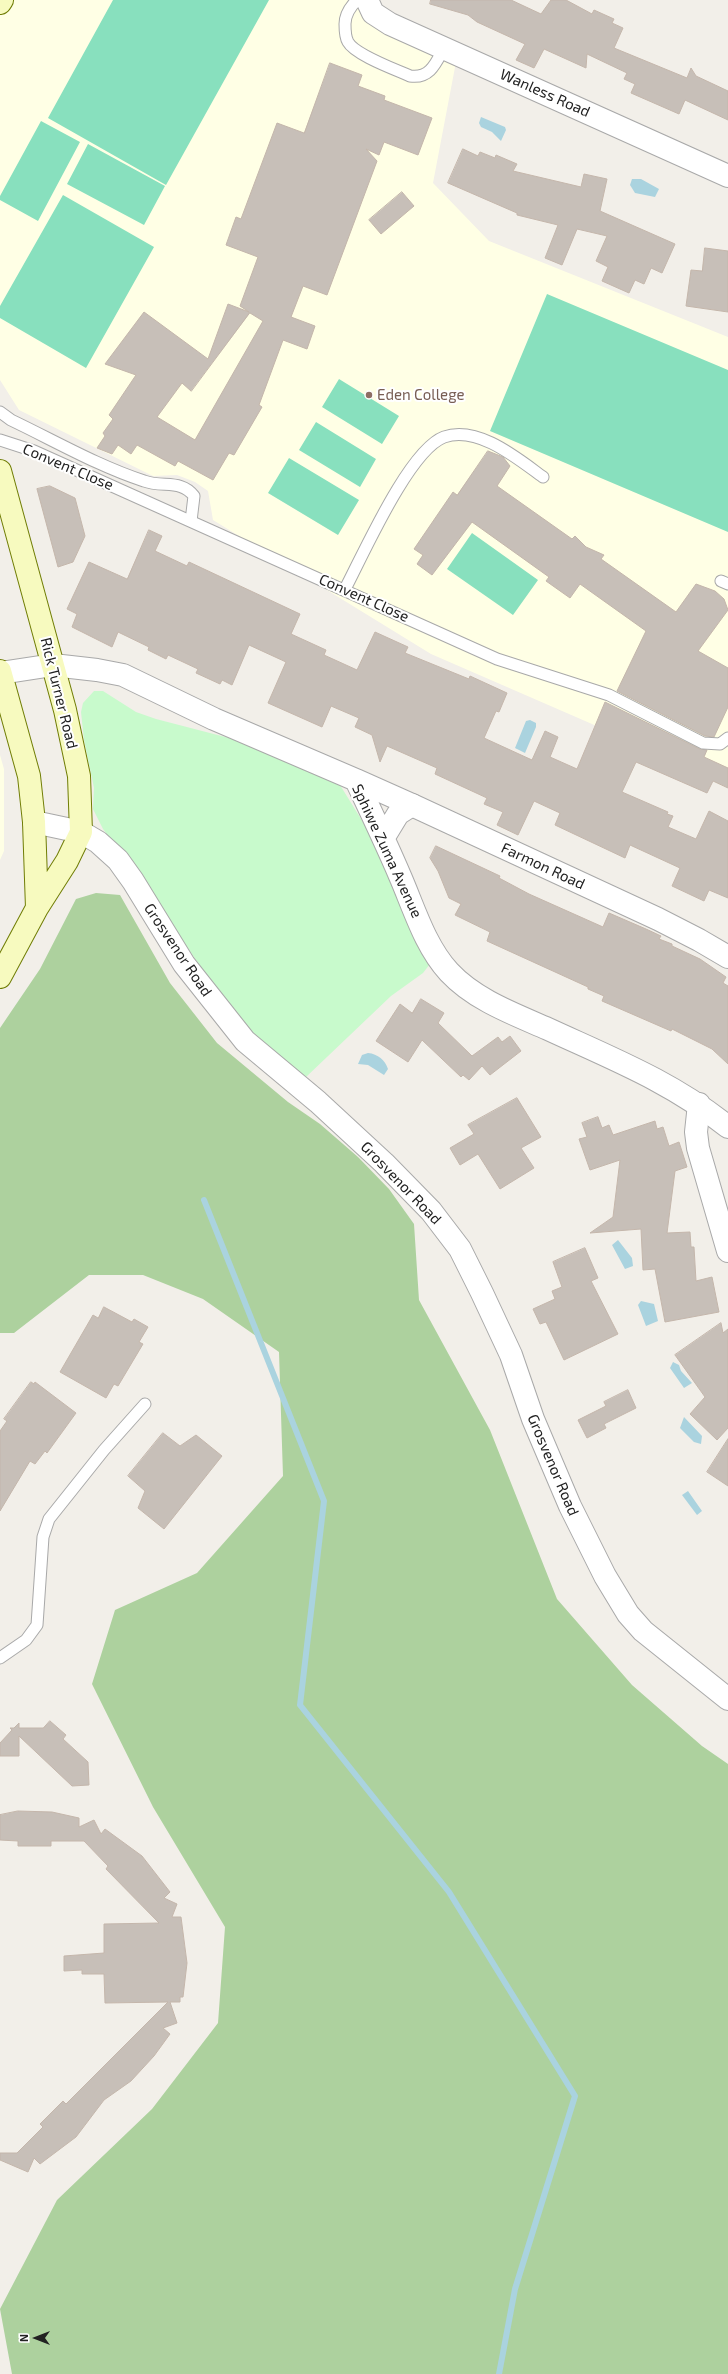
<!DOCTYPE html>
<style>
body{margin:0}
#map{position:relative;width:728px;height:2374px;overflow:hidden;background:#f2efe9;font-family:"Exo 2",sans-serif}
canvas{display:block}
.north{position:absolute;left:16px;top:2318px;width:40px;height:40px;-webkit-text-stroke:3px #fff;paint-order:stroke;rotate:270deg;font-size:11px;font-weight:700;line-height:16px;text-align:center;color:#222}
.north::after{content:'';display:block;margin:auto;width:14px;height:18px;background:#222;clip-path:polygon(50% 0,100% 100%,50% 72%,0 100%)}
</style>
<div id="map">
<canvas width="728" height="2374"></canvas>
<div class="north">N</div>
</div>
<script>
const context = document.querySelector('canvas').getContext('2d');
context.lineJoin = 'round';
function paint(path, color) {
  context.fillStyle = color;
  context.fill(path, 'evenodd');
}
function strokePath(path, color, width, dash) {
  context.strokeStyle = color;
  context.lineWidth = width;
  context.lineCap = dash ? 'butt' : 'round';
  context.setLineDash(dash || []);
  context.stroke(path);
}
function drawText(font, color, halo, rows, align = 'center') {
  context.font = font + ' "Exo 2",sans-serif';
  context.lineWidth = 4;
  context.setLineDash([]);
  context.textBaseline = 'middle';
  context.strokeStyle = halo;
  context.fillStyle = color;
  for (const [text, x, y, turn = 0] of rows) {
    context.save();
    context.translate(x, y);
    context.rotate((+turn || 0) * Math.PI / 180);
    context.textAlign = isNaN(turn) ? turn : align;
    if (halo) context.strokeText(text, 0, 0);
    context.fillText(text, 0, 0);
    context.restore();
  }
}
paint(new Path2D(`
 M5,0h360l91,62 -23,121 56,58 239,96v444l-3,6 -133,-63 -161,-70 -218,-134 -5,-29 -13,-9 -18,-7 -24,1 -134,-66 -19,-30v-370z
 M0,755l4,14v82l-4,9z`), '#ffffe5');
paint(new Path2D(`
 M96,893l24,2 50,88 47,60 71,59 32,22 38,33 31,32 25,35 5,76 71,130 67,169 75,86 70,61 26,18v610h-716l-12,-65 57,-109 95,-91 66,-86 7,-96 -72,-120 -61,-123 23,-74 82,-37 86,-97 -4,-124 -76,-53 -60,-24h-54l-75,58h-14v-305l40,-59 36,-70z`), '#add19e');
paint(new Path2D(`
 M94,691h9l33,21 20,7 77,20 107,46 39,63 30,78 21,38 -7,9 -32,23 -85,81 -45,-35 -30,-30 -73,-108 -55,-75 -10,-20 1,-21 -10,-48 -3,-28 2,-9z`), '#c8facc');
paint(new Path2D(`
 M113,0h156l-103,185 -118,-67z
 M41,121l39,21 -42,79 -38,-21v-4z
 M88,144l77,42 -21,39 -77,-41z
 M63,195l91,52 -68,121 -86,-50v-12z
 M547,294l181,76v162l-238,-101z
 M339,379l60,37 -17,28 -60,-37z
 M316,422l60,37 -16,28 -61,-37z
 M289,458l70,42 -21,35 -70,-42z
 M472,533l66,47 -25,35 -66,-46z`), '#88e0be');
paint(new Path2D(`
 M481,117l24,10 1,3 -5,11 -9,-9 -11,-5 -2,-4z
 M632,179h9l18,10 -4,8 -20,-4 -5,-8z
 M530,720l6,3v4l-11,26 -10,-5 11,-27z
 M368,1053c10,1 17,7 20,16l-4,6 -16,-10 -10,-1 4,-9z
 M618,1240l14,18 1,8 -8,3 -13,-24z
 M641,1301l13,3 4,17 -12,5 -8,-21z
 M673,1362l6,3 2,6 11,12 -8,5 -14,-20z
 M684,1417l18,19 -1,8 -7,-2 -14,-14z
 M688,1491l14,20 -5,4 -15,-20z`), '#aad3df');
strokePath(new Path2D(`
 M204,1200l120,301 -24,204 149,187 126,204 -60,193 -16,85`), '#aad3df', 6);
const building = new Path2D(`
 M431,0h80l30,14 10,-14h15l26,14 2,-4 20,9 -2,4 11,5 -9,20 73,30 4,-10 5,8 32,15v29l-43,-20 -6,14 -48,-21 4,-9 -11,-5 3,-6 -40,-19 -1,14 -42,-19 -10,19 -18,-8 9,-16 -48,-22 -9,-7 -38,-11z
 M330,63l32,12 -4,11 27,10 -1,4 48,18 -14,37 -34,-13 -5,13 -13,-6 11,12 -50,134 -24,-9 -12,31 24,9 -8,23 -24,-9 -24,65 3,2 -28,48 -5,-2 -16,27 -35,-19 -3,5 -38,-21 -6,9 -13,-9 -6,9 -15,-6 8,-12 -2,-3 10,-14 -4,-4 27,-40 -31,-11 39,-52 64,47 20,-55 21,8 -9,-6 18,-49 -32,-12 10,-28 5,2 36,-96 27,10zM250,313l13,8 -68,119 -38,-23 25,-34 9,8z
 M463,149l15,7 2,-4 15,6 1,-3 21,9 -4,7 68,16 3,-13 23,5 -7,32 75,33 -13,29 -11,-5 -7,16 -9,-4 -6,13 -27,-12 6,-14 -12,-6 11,-25 -30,-7 -15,36 -17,-7 13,-33 -41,-10v-2l-69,-30z
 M402,192l12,14 -33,28 -12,-14z
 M705,248l23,3v61l-42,-6 5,-36 11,1z
 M488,451l15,6 7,9 -13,20 75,53 3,-3 11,11 18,8 -3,4 75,53 20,-28 19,7 9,8 4,11 -30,41 30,17v39l-14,30 -9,-1 -88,-45 29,-60 -66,-47 -10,14 -24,-17 3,-4 -77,-55 -40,53 -15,-11 6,-9 -9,-6 39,-57 4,3z
 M50,486l25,12 10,38 -12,26 -15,5 -21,-78z
 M149,530l13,6 -7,15 32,15 2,-4 111,52 -9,20 35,16 -2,5 33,15 18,-38 33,15 -3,6 64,26 1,-3 37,17 -8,19 -3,-1 -12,27 48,22 13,-29 13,6 -8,20 27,12 28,-67 95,47 7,1 -3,7 24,11v20l-15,-7 -6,12 -71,-31 -14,30 46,20 -1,2 6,2 -5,11 28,12 13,-28 19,10v77l-19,-8 -5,11 -32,-15 8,-18 -50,-23 -5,13 -70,-33 5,-12 -26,-12 -16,34 -21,-10 6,-13 -19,-8 3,-6 -52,-24 2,-6 -50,-22 -7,16 -8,-27 -17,-8 4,-9 -28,-12 -9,21 -54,-24 18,-41 -37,-17 -17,40 -10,-5 -2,4 -24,-11 2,-4 -30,-14 -2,4 -18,-9 1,-3 -31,-15 -6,15 -40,-20 5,-13 -10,-5 22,-47 38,17z
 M436,846l64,30 -1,2 30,16 74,33 6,-14 37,16 15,7 -2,3 13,5v2l28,13 26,18 -3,6 5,3v78l-16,-15 -40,-20 -1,2 -69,-30 2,-5 -16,-7v-2l-101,-46 3,-9 -35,-17 6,-11 -12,-6 -11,-27 -8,-13z
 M421,999l23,14 -6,10 34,33 26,-19 4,5 8,-6 11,15 -31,24 -8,-9 -13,14 -6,-5 -2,2 -39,-37 -14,22 -32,-21 24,-37 12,9z
 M517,1098l24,39 -20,11 13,20 -34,21 -22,-35 -18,11 -10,-17 24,-14 -6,-9z
 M598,1117l4,11 7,-3 4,10 42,-14 2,8 6,-2 6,19 10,-4 8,25 -12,4 -8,62 23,-1 1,15h3l2,34 16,-4 7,35 -54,10 -10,-53 -12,1 -2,-41 -51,4 23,-16 7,-57 -30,10 -11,-31 8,-2 -5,-14z
 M585,1248l13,30 -7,3 27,53 -54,26 -18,-38 -6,2 -7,-15 22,-10 -3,-8 10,-4 -9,-25z
 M104,1307l28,15 2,-3 14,8 -9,15 4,2 -25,42 -4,-2 -8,14 -46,-26 33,-57 5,3z
 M721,1323l2,10 5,-4v99l-11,12 -27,-26 15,-17 -30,-42z
 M31,1382l3,2 1,-2 41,31 -29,40 -2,-2 -10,13 -5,-3 -30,50v-80l7,-10 -3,-2z
 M628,1390l8,18 -32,16 2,4 -19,10 -9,-18 28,-14 -2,-4z
 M163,1433l17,13 16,-11 26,21 -58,73 -26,-21 7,-17 -17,-15z
 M728,1439v47l-21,-14z
 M50,1721l16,14 -3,4 25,23 1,23 -17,1 -53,-50v20h-19v-13l12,-13 -2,-2h4l5,-5v5h24z
 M18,1811l34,1 27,6v9l15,-7 7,14 4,-5 37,27 28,36 -6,6 13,6 -5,13h9l6,46 -4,34h-3v5h-10l7,21 -14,5 7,6 -16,22 -23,25 -27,19 -28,37 -36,27 -6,-6 -6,14 -28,-12v-7h17l26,-26 -3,-3 23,-23 3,3 102,-102 -63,1 -1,-29h-22v-4l-18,1v-15l40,-3v-29l55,-1 -53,-54 2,-3 -24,-25h-33v5h-33v-5l-18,-1v-25z`);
paint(building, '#c7bfb8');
strokePath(building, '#c4b6ab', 1);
const service = new Path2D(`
 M357,0c-7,7 -12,14 -12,24 0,6 0,13 3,18 7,13 49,28 62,34 20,3 26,-13 34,-28
 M0,412l11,8c44,21 87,46 133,61 19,7 37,-2 50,15l-3,25
 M0,440l34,11 463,208 112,36 94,48 17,1 8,-6
 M721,581l7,3
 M345,589c18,-34 64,-139 99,-152 34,-12 74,22 99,40
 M0,1658l26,-18 11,-15 6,-88 6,-18 55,-69 41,-46`);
const minor = new Path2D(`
 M367,0l6,13 17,11 338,152
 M412,805l246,114 41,21 29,17
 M34,822l47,10 17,10 20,18 15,21 51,83 61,77 73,61 66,61 47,48 29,38 22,44 29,62 22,64 37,87 35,70 23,38 15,17 85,68
 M699,1104l-3,28 2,16 30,103`);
const tertiary = new Path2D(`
 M1,673l52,-8 44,5 26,5 91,44 142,61c15,32 30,63 44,96 14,32 25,70 49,96 26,28 65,42 99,57 65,30 124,53 180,98
 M356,780l56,25
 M384,837l14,-23 14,-9`);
const secondary = new Path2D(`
 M0,3l2,-3
 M0,471l65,239 14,66 2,56 -14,29 -30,47 -37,69
 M0,671l29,105 5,46 3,86`);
strokePath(service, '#a9a9a9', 13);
strokePath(minor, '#a9a9a9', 24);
strokePath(tertiary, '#a9a9a9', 24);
strokePath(secondary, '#707d05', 24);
strokePath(service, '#fff', 11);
strokePath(minor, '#fff', 22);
strokePath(tertiary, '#fff', 22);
strokePath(secondary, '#f7fabf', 22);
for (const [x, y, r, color] of [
 [369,395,4,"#8d6e63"]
]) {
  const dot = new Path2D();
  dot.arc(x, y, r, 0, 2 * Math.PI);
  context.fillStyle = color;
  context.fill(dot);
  strokePath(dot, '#fff', 1.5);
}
drawText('15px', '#222', '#fff', [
 ["Wanless Road",545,93,24],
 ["Convent Close",68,467,23],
 ["Convent Close",364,598,24],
 ["Rick Turner Road",59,693,76],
 ["Sphiwe Zuma Avenue",387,851,65],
 ["Farmon Road",543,866,25],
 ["Grosvenor Road",178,950,56],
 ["Grosvenor Road",401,1183,46],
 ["Grosvenor Road",553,1465,67]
]);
drawText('15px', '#785e54', '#fff', [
 ["Eden College",377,395]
], 'left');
</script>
